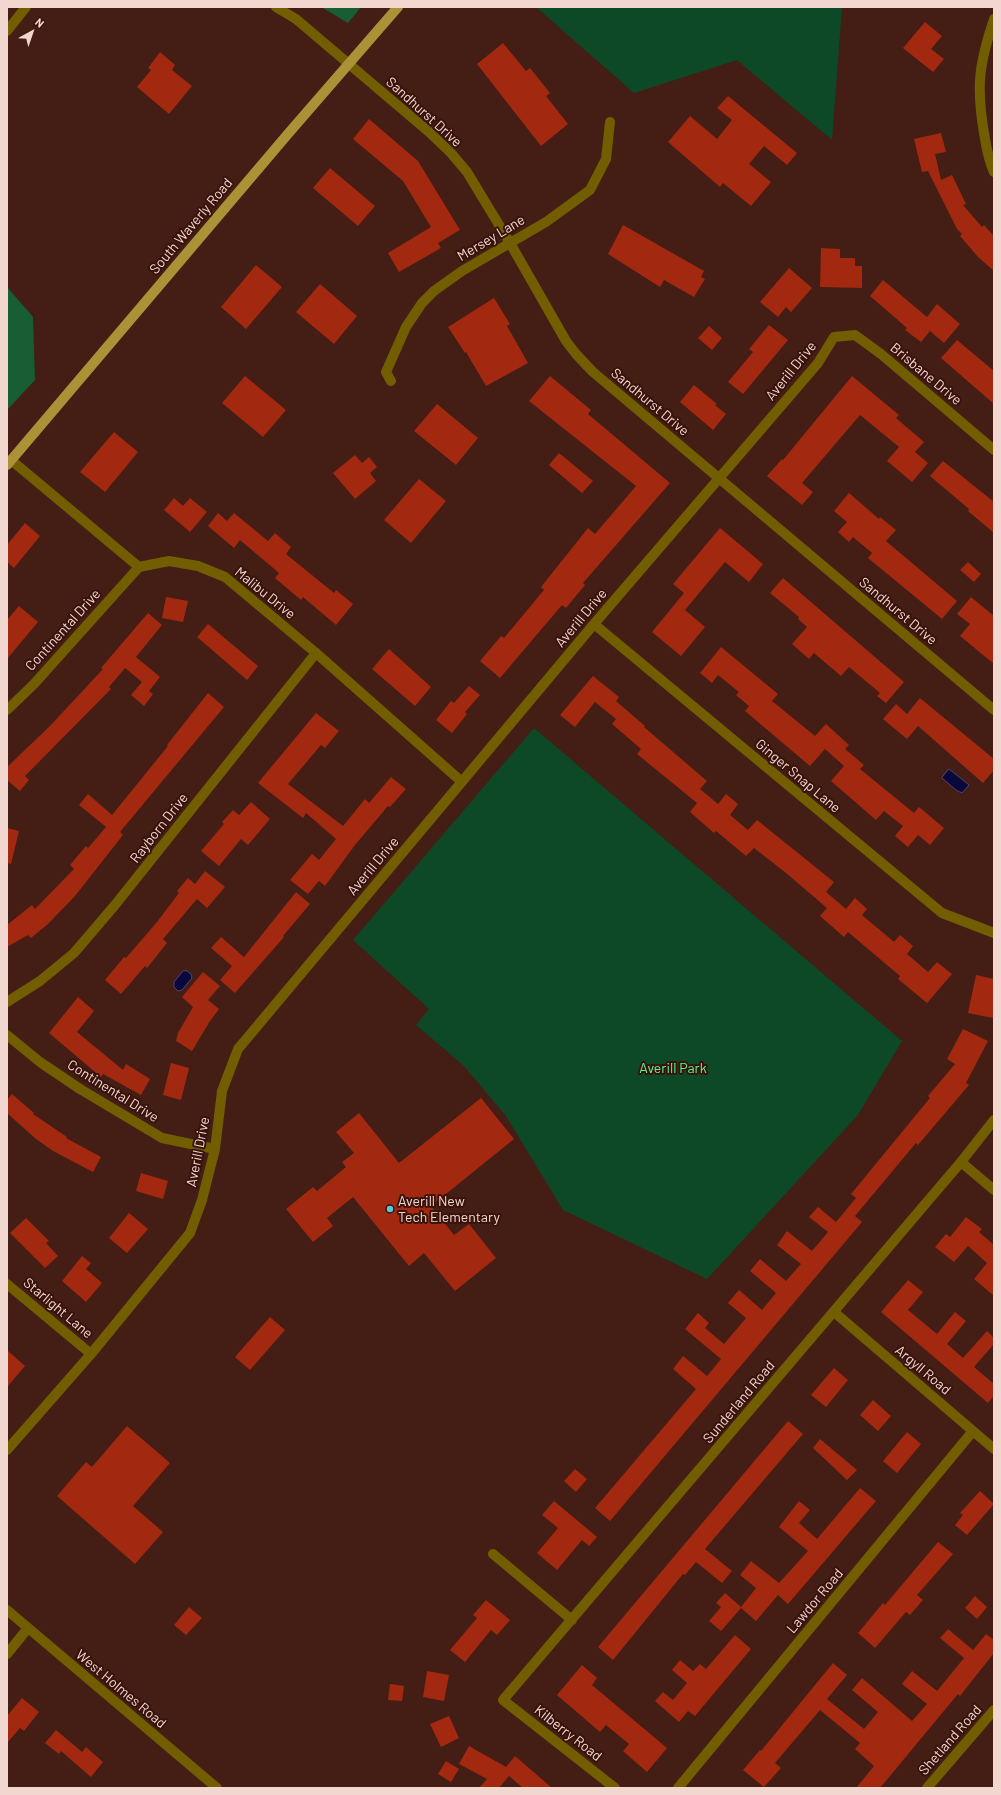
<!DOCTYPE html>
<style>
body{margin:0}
#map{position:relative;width:1001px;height:1795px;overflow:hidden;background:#441d15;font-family:Barlow,sans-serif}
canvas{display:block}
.frame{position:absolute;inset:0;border:8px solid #f2d7d1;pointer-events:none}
.north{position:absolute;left:12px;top:12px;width:40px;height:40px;-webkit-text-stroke:3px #39130b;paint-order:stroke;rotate:40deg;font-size:11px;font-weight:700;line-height:16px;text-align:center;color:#f2d7d1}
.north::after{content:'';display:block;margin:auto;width:14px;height:18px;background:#f2d7d1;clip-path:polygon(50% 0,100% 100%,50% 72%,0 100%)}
</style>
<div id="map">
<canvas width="1001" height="1795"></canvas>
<div class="frame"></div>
<div class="north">N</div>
</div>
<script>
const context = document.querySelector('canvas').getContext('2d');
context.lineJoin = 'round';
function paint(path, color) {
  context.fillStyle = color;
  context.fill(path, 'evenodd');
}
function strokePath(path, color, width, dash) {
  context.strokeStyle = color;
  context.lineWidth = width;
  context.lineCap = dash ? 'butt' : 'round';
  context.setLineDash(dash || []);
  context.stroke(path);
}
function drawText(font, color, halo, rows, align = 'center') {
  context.font = font + ' Barlow,sans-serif';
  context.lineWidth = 4;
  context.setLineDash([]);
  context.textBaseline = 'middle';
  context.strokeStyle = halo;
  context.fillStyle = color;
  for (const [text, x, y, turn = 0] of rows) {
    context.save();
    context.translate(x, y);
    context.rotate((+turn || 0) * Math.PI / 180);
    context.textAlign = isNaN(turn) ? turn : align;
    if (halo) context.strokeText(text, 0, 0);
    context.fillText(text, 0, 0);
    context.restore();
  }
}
paint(new Path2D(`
 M536,7h306l-10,133 -95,-80 -103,33z
 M534,728l368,313 -44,74 -151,164 -144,-69 -57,-94 -42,-50 -48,-41 13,-16 -76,-69z`), '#0e4927');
paint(new Path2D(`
 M321,7h40l-13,16z
 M7,287l26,30 2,63 -28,30z`), '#175e35');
const water = new Path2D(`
 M949,769l20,16 -7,8 -6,-3 -14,-12z
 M187,971l4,3 1,4 -10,12 -4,1 -4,-4v-5l9,-11z`);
paint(water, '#09083d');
strokePath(water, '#4f4669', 1);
paint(new Path2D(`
 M925,22l17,14 -11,13 13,10 -11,13 -30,-24z
 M503,43l23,28 4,-3 20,25 -4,3 22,28 -27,22 -64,-82z
 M160,52l15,13 -3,5 20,16 -23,28 -32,-27 14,-17 -3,-2z
 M728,96l69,57 -10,12 -23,-19 -15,18 22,18 -20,24 -28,-23 -3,4 -52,-45 22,-26 27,23 15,-19 -15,-12z
 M369,119l49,42 42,69 -22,13 3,5 -42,24 -11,-19 43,-26 -28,-46 -50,-42z
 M941,133l5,19 -11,2 6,26 11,-5 14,29 -3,1 19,22 2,-2 10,11v35l-16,-14 -18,-21 2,-2 -5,-5 -29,-58 -6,1 -8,-33z
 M330,168l45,38 -17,20 -45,-38z
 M623,225l81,46 -3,6 4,2 -11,18 -30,-17 -4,7 -52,-33z
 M821,248l19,1v9h15v8h7v22l-42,-1z
 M256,265l26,22 -36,42 -25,-22z
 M789,268l23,20 -21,24 -5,-5 -8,10 -18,-15z
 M883,280l44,37 10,-13 23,20 -16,19 -14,-12 -9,11 -16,-12 2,-2 -37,-32z
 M320,284l37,32 -23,28 -38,-32z
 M494,298l16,26 -3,2 21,37 -42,23 -20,-34 -1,1 -17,-26z
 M769,325l19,15 -45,54 -15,-12 25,-30 -4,-3z
 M709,326l13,12 -10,12 -14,-12z
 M957,340l37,31v33l-53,-46z
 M245,376l41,34 -23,27 -41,-34z
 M550,376l41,34 -3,4 82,69 -87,100 2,2 -19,23 -4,-3 -62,73 -20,-17 21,-25 3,2 40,-48 -3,-3 47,-59 7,6 41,-48 -107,-85z
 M852,376l47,39 -3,3 28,24 -9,10 13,11 -16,19 -25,-21 12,-14 -39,-32 -58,68 11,9 -11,13 -35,-29 15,-17 1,1z
 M694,385l23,19 -2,1 11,9 -13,16 -33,-28z
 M437,404l41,34 -22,27 -42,-34z
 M114,432l24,20 -33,40 -25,-20z
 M559,453l34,28 -11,12 -33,-28z
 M355,455l7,8 7,-6 8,10 -7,6 6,8 -21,18 -22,-26z
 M943,461l51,41v31l-26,-22 1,-2 -39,-33z
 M419,479l27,22 -35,42 -27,-23z
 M849,493l30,26 1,-2 16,13 -10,11 71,60 -15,18 -74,-61 4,-5 -19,-16 -4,5 -11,-10 9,-10 -13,-11z
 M174,498l9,8 7,-8 17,14 -17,20 -26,-22z
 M218,513l9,8 7,-8 34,28 7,-8 16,14 -5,7 48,39 2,-3 17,14 -17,21 -33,-28 -2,3 -26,-22 4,-5 -39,-33 -6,8 -26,-22z
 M25,523l15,13 -26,32 -7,-6v-17z
 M720,528l43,36 -14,18 -24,-20 -40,48 20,17 -24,29 -29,-24 32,-39 -11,-9z
 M968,562l13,12 -7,8 -14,-12z
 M783,578l121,104 -18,21 -9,-7 3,-3 -31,-26 -8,9 -27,-23 -5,6 -17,-15 15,-17 -9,-8 1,-2 -29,-24z
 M166,597l22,4 -5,21 -21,-4z
 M971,597l23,19v48l-34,-28 10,-12 -13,-10z
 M19,606l19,16 -31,37v-39z
 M148,613l14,12 -26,32 24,20 -11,14 4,3 -9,12 -13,-11 11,-13 -17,-14 -16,19 2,2 -86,87 4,4 -9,11 -13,-11v-13l42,-40 54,-58 -2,-1z
 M208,624l50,42 -11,14 -50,-43z
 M721,647l57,47 -6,7 43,35 11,-12 23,21 -4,4 19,16 -4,4 54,44 5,-6 25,21 -14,17 -12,-10 -10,12 -13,-11 8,-10 -19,-15 -8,9 -45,-39 13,-15 -19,-17 -15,17 -65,-55 4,-5 -13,-11 3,-3 -21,-17 -6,8 -12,-10z
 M389,649l42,38 -16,19 -43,-37z
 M593,676l26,21 -3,4 29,25 -1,1 63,54 -7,8 18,15 8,-10 12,10 -8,11 18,15 9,-10 77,62 -8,10 20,17 9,-11 12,11 -5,6 32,27 6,-7 13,11 -6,8 21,18 9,-10 15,12 -25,29 -29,-24 2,-3 -52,-44 -4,5 -24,-21 7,-8 -41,-35 -32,-25 -8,8 -30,-25 -2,2 -24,-21 7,-9 -60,-49 4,-5 -29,-25 4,-5 -21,-17 -20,25 -15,-12z
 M469,686l11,9 -15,17 2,2 -15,19 -16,-13 15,-19 3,2z
 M208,693l16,14 -104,125 3,3 -48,61 -27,28 -17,14 -3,-3 -21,12v-22l25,-20 3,4 39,-40 -4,-4 16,-19 2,2 18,-21 -27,-22 9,-11 24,21 56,-69 -1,-1z
 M920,698l74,61v11l-11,13 -65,-57 -11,13 -24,-20 13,-15 11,10z
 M316,713l23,18 -14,17 -4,-3 -33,39 55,42 22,-27 4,4 22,-26 15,12 -16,18 -2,-1 -33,39 -30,41 -6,-5 -11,13 -18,-14 22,-26 7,6 17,-21 -30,-26 -3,5 -45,-35z
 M251,802l19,17 -22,26 -7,-6 -22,27 -18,-15 23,-27 -2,-2 11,-12 6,5z
 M7,828l12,3 -8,33 -4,-1z
 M205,871l20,16 -18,21 -10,-9 -34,40 4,4 -20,25 -2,-2 -24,28 -16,-14 19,-23 2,1 31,-36 22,-29 -2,-2 11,-13 7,6z
 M296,892l14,12 -27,32 1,1 -49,56 -15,-13 12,-14 -21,-18 10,-11 23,20z
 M203,972l17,14 -12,14 11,9 -9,12 -18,30 -16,-10 2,-8 15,-26 -11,-10z
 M976,975l18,4 -1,39 -25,-5z
 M78,997l16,14 -17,21 46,38 3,-6 24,15 -9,16 -38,-21 -2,3 -52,-44z
 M963,1029l25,12 -22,42 3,2 -51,60 -2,-2 -61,73 7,6 -252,299 -15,-13 101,-119 -23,-20 10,-13 24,20 14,-17 -36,-30 13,-16 11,10 -4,5 19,16 22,-26 -18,-15 11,-13 23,20 14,-17 -26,-22 10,-12 26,22 15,-17 -24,-19 10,-14 25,20 16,-19 -19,-15 9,-10 18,15 20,-24 -5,-4 79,-96 -2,-2 27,-32 -8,-5z
 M171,1063l18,5 -8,32 -18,-5z
 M12,1094l22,19 -1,1 34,23 -1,1 35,19 -8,15 -40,-21 -17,-12 -29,-26v-13z
 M481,1098l33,41 -83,67 23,29 15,-11 27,34 -41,33 -31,-38 -15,13 -56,-69 -26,21 6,8 -20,16 -27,-33 27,-22 4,4 29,-24 -4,-5 12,-9 -18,-21 23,-19 40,50z
 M141,1173l27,8 -5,18 -27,-8z
 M129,1213l19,16 -21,24 -18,-15z
 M966,1217l16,12 -3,3 15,13v51l-20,-17 13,-16 -19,-17 -14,16 -19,-15 11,-13 4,3z
 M26,1218l23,23 -3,2 12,13 -13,12 -35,-35z
 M82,1256l9,7 -5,6 16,14 -16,19 -24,-21z
 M908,1280l15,12 -15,18 29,24 18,-22 11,9 -19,23 16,14 24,-27 7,7v6l-20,23 20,17v12l-6,7 -107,-91z
 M270,1317l15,13 -35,40 -15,-13z
 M7,1350l18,16 -18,21z
 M834,1368l14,12 -22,27 -15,-12z
 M873,1400l18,16 -13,15 -18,-16z
 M788,1421l15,13 -98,115 27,22 -10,12 -26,-21 -11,13 -2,-1 -70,86 -15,-13z
 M127,1426l43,37 -37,43 30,26 -28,32 -78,-68 29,-34 6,5z
 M907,1432l14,12 -24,29 -14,-12z
 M820,1439l37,31 -10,10 -34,-32z
 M575,1469l12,10 -11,13 -12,-11z
 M860,1488l16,13 -88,103 -10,-9 -22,26 -15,-13 -20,23 -12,-10 12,-14 -5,-4 9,-10 16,14 15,-19 -16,-13 11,-14 28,22 29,-32 -29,-24 20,-26 11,9 -11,13 18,16z
 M980,1491l14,13 -27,31 -12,-10 8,-10 -3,-2z
 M554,1501l43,36 -8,9 -7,-6 -25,30 -20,-17 21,-25 -16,-13z
 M938,1542l15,12 -36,41 6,5 -13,15 -4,-3 -31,36 -17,-15 25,-30 2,2z
 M975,1596l12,11 -10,12 -12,-11z
 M486,1600l24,20 -13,15 -6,-5 -26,32 -15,-12 27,-32 -4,-3z
 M189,1607l13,11 -16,17 -12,-10z
 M948,1629l25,21 13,-16 8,6v13l-34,43 -2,-2 -78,94h-24l18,-22 -19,-17 5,-6 -40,-33 -45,53 6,5 -17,19 -21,-17 17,-20 1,1 72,-88 14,12 -20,24 37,30 14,-17 -26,-22 10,-12 50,43 15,-17 -25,-20 10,-13 25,20 27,-33 -24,-20z
 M735,1635l16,14 -56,67 -7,-5 -9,11 -24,-21 8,-9 10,8 14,-17 -15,-13 8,-10 13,11 7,-7 6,5z
 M582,1665l15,13 -5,7 75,63 -20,24 -24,-21 6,-7 -23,-19 -6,7 -43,-37z
 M427,1671l22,4 -5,26 -21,-4z
 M390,1684l14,2 -2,15 -14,-1z
 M22,1698l17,14 -15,19 -4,-3 -13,15v-27z
 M449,1716l10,22 -18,9 -11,-23z
 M56,1730l26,22 4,-5 17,15 -12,15 -30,-26 -2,3 -14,-11z
 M469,1746l37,21 9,-11 37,32h-29l-14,-12 -10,12h-20l8,-9 -28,-15z
 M446,1761l13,8 -8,13 -13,-8z`), '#a22910');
strokePath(new Path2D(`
 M276,7l20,12 133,113 22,21 16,19 43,71 56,98 10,13 17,18 401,338
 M994,19c-15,45 -18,67 -10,114 2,13 4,27 10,39
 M7,31l19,-24
 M391,381l-5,-9 20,-45 16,-24 12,-12 28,-20 84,-49 44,-32 16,-31 4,-37
 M11,460l128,107 30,-6 29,5 27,11 91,76 146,129
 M594,624l348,289 52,20
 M7,710l27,-26 105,-117
 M7,1002l33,-21 34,-28 41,-48 201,-252
 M7,1035l33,27 40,27 82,49 53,11
 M961,1162l33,28
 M7,1284l84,70
 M834,1312l160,137
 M7,1450l84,-96 99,-121 12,-33 13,-51 7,-58 16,-42 356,-425 224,-261 16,-26 21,-2 26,19 113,96
 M493,1554l79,66
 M7,1610l210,178
 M7,1654l21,-26
 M615,1788l-112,-88 458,-538 33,-42
 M678,1788l295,-357
 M927,1788l67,-78`), '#725d00', 10);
strokePath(new Path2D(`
 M7,465l280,-330 111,-128`), '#ab9237', 10);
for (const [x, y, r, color] of [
 [390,1209,4,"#56c9e1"]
]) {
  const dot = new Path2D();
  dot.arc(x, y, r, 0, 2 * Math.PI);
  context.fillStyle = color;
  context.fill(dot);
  strokePath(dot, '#39130b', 1.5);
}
drawText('14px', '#f2d7d1', '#39130b', [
 ["Sandhurst Drive",424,112,42],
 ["South Waverly Road",191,226,-50],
 ["Mersey Lane",491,238,-31],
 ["Averill Drive",791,371,-51],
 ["Brisbane Drive",926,374,40],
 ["Sandhurst Drive",650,402,40],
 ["Malibu Drive",265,593,39],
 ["Sandhurst Drive",898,611,40],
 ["Averill Drive",581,618,-50],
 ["Continental Drive",63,630,-48],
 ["Ginger Snap Lane",798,776,40],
 ["Rayborn Drive",159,828,-52],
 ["Averill Drive",373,866,-50],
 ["Continental Drive",113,1091,32],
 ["Averill Drive",198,1152,-79],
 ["Starlight Lane",58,1308,40],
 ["Argyll Road",923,1370,40],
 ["Sunderland Road",739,1402,-50],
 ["Lawdor Road",815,1601,-50],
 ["West Holmes Road",121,1689,40],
 ["Kilberry Road",568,1733,38],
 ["Shetland Road",950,1740,-49]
]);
drawText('14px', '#56f998', '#39130b', [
 ["Averill Park",673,1068]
]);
drawText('14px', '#f2d7d1', '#39130b', [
 ["Averill New",398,1201],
 ["Tech Elementary",398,1217]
], 'left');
</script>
